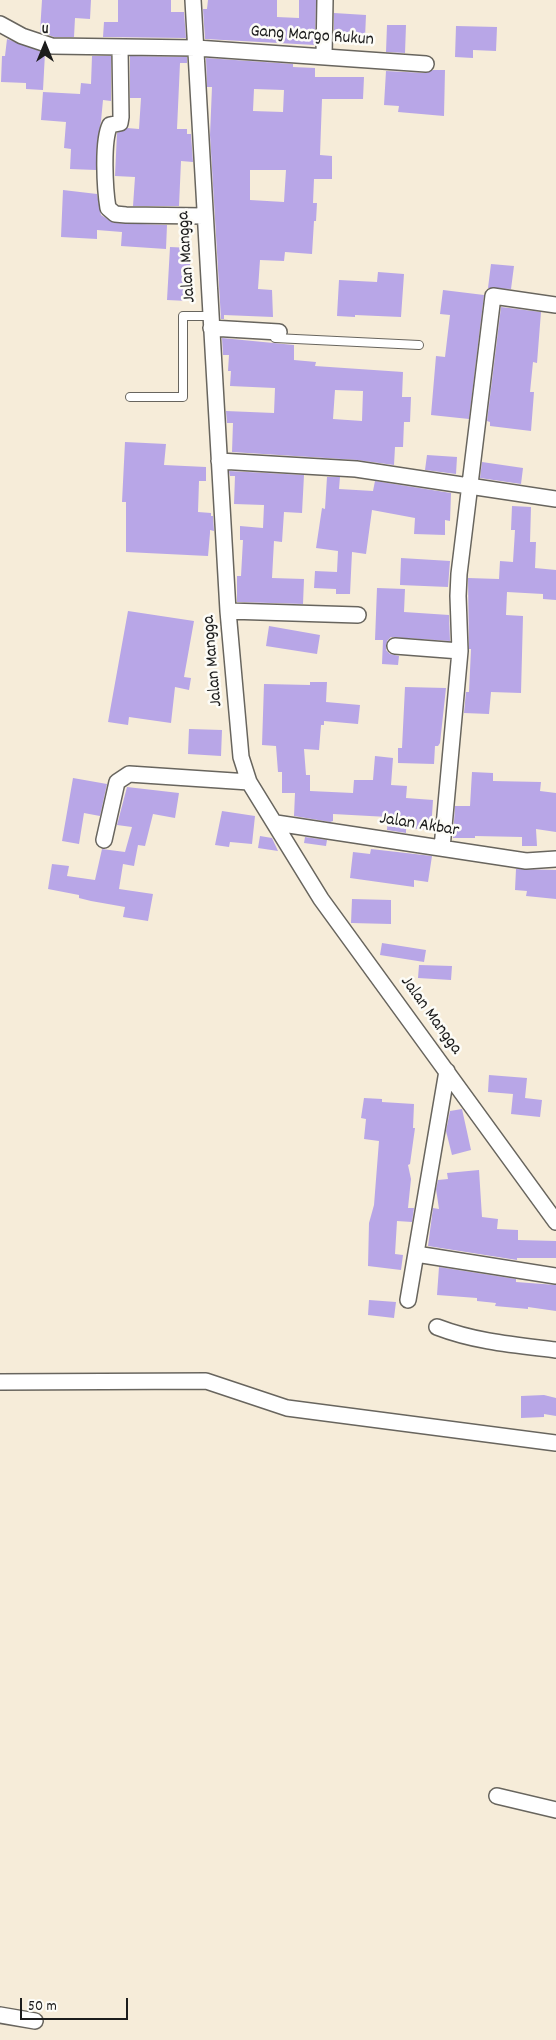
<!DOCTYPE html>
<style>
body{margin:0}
#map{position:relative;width:556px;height:2040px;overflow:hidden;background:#f6ecd9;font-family:Dekko,sans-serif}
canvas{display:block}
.north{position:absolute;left:20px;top:20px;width:50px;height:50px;-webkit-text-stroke:4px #fdfcf7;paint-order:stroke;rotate:0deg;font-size:14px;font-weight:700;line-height:20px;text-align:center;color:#1c1c1c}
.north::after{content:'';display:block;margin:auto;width:18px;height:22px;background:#1c1c1c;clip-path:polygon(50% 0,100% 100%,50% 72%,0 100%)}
.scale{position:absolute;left:20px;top:1998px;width:108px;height:22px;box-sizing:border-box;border:2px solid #1c1c1c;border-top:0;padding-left:6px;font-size:15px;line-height:18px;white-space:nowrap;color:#1c1c1c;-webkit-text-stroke:4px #fdfcf7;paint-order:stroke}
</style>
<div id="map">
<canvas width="556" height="2040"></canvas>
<div class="north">U</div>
<div class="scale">50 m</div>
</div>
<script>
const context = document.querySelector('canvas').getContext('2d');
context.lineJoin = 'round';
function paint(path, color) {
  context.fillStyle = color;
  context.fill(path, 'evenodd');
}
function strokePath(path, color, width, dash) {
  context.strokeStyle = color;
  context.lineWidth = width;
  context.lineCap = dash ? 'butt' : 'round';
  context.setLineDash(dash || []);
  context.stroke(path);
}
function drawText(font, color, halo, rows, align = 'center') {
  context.font = font + ' Dekko,sans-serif';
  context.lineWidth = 5;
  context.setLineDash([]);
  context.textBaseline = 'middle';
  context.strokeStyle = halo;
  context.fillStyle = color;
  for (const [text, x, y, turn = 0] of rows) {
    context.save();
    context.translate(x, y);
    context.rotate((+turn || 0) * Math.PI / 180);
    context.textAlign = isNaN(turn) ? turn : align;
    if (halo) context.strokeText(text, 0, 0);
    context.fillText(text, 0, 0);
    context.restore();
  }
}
paint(new Path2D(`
 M42,0h49l-1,19 -15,-1 -1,19h-20l-14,-5z
 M118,0h53v12h13l2,26 -83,-1 1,-15h14z
 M208,0h69v17l22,1v-18h17l-1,45 -110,-6 -2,-30h4z
 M334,13l32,2 -1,23 -31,-2z
 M387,25h19l-1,28 -19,-1z
 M456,26l41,1 -1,24 -23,-1v8l-18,-1z
 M7,39l38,14 -2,37 -17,-1v-6l-25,-1 1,-26h3z
 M92,56h19v45l-8,-1 -2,21 -4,21 -1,28 -26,-1 1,-20 -7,-1 2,-26 -25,-2 2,-28 37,2 1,-11 10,1z
 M130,56l57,1v6h-7l-3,66h10v5h4l2,28 -12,-1 -2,45h-46l2,-29 -20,-1 2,-43 10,-5 12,1 2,-31h-11z
 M206,58l87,6v3l22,1v9h49l-1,22h-41l-2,56 12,1v23h-18l-1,24h4l-1,18h-2l-2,33 -27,-2 -1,9 -24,-1 -2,29 14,1 1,27 -49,-2v4h-3l-11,-184 2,-48h-5zM254,89l30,1 -1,22 -30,-1zM250,170h36l-2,32 -34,-2z
 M433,70h12l-1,46 -46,-4 1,-6 -15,-1 2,-34 39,2z
 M63,190l34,4 4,21 13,8 53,2 -1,24 -45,-3 1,-14 -25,-2v9l-36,-2z
 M170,247l21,1 -3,53 -21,-1z
 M491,264l23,2 -3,23 -23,-1z
 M378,272l26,2 -3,43 -46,-2v2l-18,-1 2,-36 38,2z
 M443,290l41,5 -15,124 -38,-4 5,-59 9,1 5,-42 -10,-1z
 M501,307l40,5 -4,51 -4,-1 -3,30h4l-3,39 -41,-5v-4l-3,-1z
 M222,338l72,7v15l22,2 -1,4 88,6 -1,25h9l-1,25h-6l-1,25h-8l-1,18 -37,-5 -125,-8 1,-29h-6l-1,-12 48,2 1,-25 -45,-2 1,-15h-3l1,-16h-6zM335,390l28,1 -1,30 -29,-2z
 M125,442l41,2 -2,21 42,2v14h-7l-1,31 13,1v3h2l1,15 -4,-1v3l-2,23 -82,-4v-50h-4z
 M427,455l30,2 -1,17 -31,-4z
 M482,462l41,6 -2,16 -41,-6z
 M229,471l75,4 -2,38 -18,-1 -2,30 -8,-1 -2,37 32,1 -1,25 -66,-2v-26h4l2,-36h-3v-14l23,2 1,-23 -30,-1 1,-28h-5z
 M327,477h13l-1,12 34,2 2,-10 76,12 -1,28 -5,-1v15l-31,-1 1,-16 -43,-8 -6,44 -14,-2 -2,42h-14v-5l-22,-1 1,-17 22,1 1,-21 -22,-3 6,-40 3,1z
 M512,506l19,1 -1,35h6l-1,26 21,2v30l-13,-1v-5l-36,-2 -1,23 17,1 -2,77 -30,-1 -2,22 -25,-1 2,-21h3l2,-43h-2l-1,-71 31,1 1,-18 13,1 2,-32h-4z
 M401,558l49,3 -2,26 -48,-2z
 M377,588l28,1 -1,23 45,3 1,26 -59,-4 -4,4 -1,9 4,4 9,2 -1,9 -16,-1 1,-24h-8z
 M128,611l66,10 -10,56 7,1 -2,12 -14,-3 -4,36 -42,-6 -1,8 -20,-3z
 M269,626l51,9 -3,19 -51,-8z
 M310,682h17l-1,20 34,3 -2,19 -34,-3v4h-3l-2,25 -15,-1 2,26h4v16l43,2 1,-13h19l2,-24 18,2 -2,27 16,1 -1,12 27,2 -2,30 -25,-2v5l-19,-3 1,-13 -55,-3v7l-3,1 -36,-6 1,-23h-13v-21h-4l-2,-26 -14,-1 2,-61 46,1z
 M405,687l41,1 -6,55 -2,3h-3l-1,18 -36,-1v-15h4z
 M189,729l33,1 -1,26 -33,-2z
 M472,772l21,1v8l48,1 -1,9 16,2v39l-20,-3 1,17h-15v-9l-47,-1v2h-22l2,-32h15z
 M73,778l34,6 -7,32 -16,-3 -5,31 -17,-3z
 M127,787l52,6 -4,25 -22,-4 -8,32 -7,-1 -4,21 -11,-2 -4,25 34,5 -5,27 -25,-4 2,-10 -34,-6 -12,-3v-3l-31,-6 4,-25 17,2 -2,10 28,4 7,-31 23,3 7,-25 -15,-2z
 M222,811l33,5 -3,28 -22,-2 -1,5 -14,-2z
 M260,836l12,2 6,13 -20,-3z
 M305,837l22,3 -1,6 -22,-3z
 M371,849l61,7 -4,26 -14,-2v7l-64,-9 3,-26 17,2z
 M516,869l40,1v29l-30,-3 1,-5 -12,-1z
 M352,899l39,1v24l-40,-1z
 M382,943l44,7 -2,12 -44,-7z
 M419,965l33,1 -1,14 -33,-2z
 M489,1075l38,3 -2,20 17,2 -2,17 -29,-3 2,-20 -25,-2z
 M364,1098l18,1v3l32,2 -1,24h2l-5,36 -2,1 3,14 -3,29h6l-2,14 -15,-1 -2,33 8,1 -2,15 -33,-4 1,-43 5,-18 5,-64 -15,-2 2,-20 -5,-1z
 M462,1109l9,41 -19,5 -6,-24 4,-20z
 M479,1170l3,47 16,2 -1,10 21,1v10l38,1v17h-39v2l-89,-14 5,-38 6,1 -3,-20 2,-9 10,-1 -1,-6z
 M439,1267l77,12v3l40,3v26l-28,-4v2l-33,-3 1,-3 -19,-2v-3l-40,-3z
 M369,1300l27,2 -2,16 -26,-3z
 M544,1395l12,3v18l-12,-2v3l-23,1v-22z`), '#b8a6e7');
const service = new Path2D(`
 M275,338l144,7
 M130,397h53v-81h28`);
const minor = new Path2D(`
 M193,0l35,611 13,146 8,25 72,117 235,323
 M0,24l22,12 30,10 144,2 230,16
 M120,48l1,69 -1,6 -10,2c-8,16 -5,65 -2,83l7,6 11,1 78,1
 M324,56l1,-56
 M211,328l68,4
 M219,461l137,8 200,30
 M228,611l130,4
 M395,646l65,5
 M276,823l250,38 30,-2
 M104,840l13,-58 12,-8 120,8
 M442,848l18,-197 -2,-55 1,-22 34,-278 63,9
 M416,1254l140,22
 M408,1300l39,-229
 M437,1327c39,15 78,18 119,23
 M0,1382l206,-1 81,27 269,35
 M497,1796l59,14
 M0,2015l35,6`);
strokePath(service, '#68655e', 10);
strokePath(minor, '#68655e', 18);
strokePath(service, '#fff', 8);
strokePath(minor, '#fff', 15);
drawText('18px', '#1c1c1c', '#fdfcf7', [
 ["Gang Margo Rukun",312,37,4],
 ["Jalan Mangga",188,257,-94],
 ["Jalan Mangga",214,661,-95],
 ["Jalan Akbar",419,826,9],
 ["Jalan Mangga",430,1016,54]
]);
</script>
